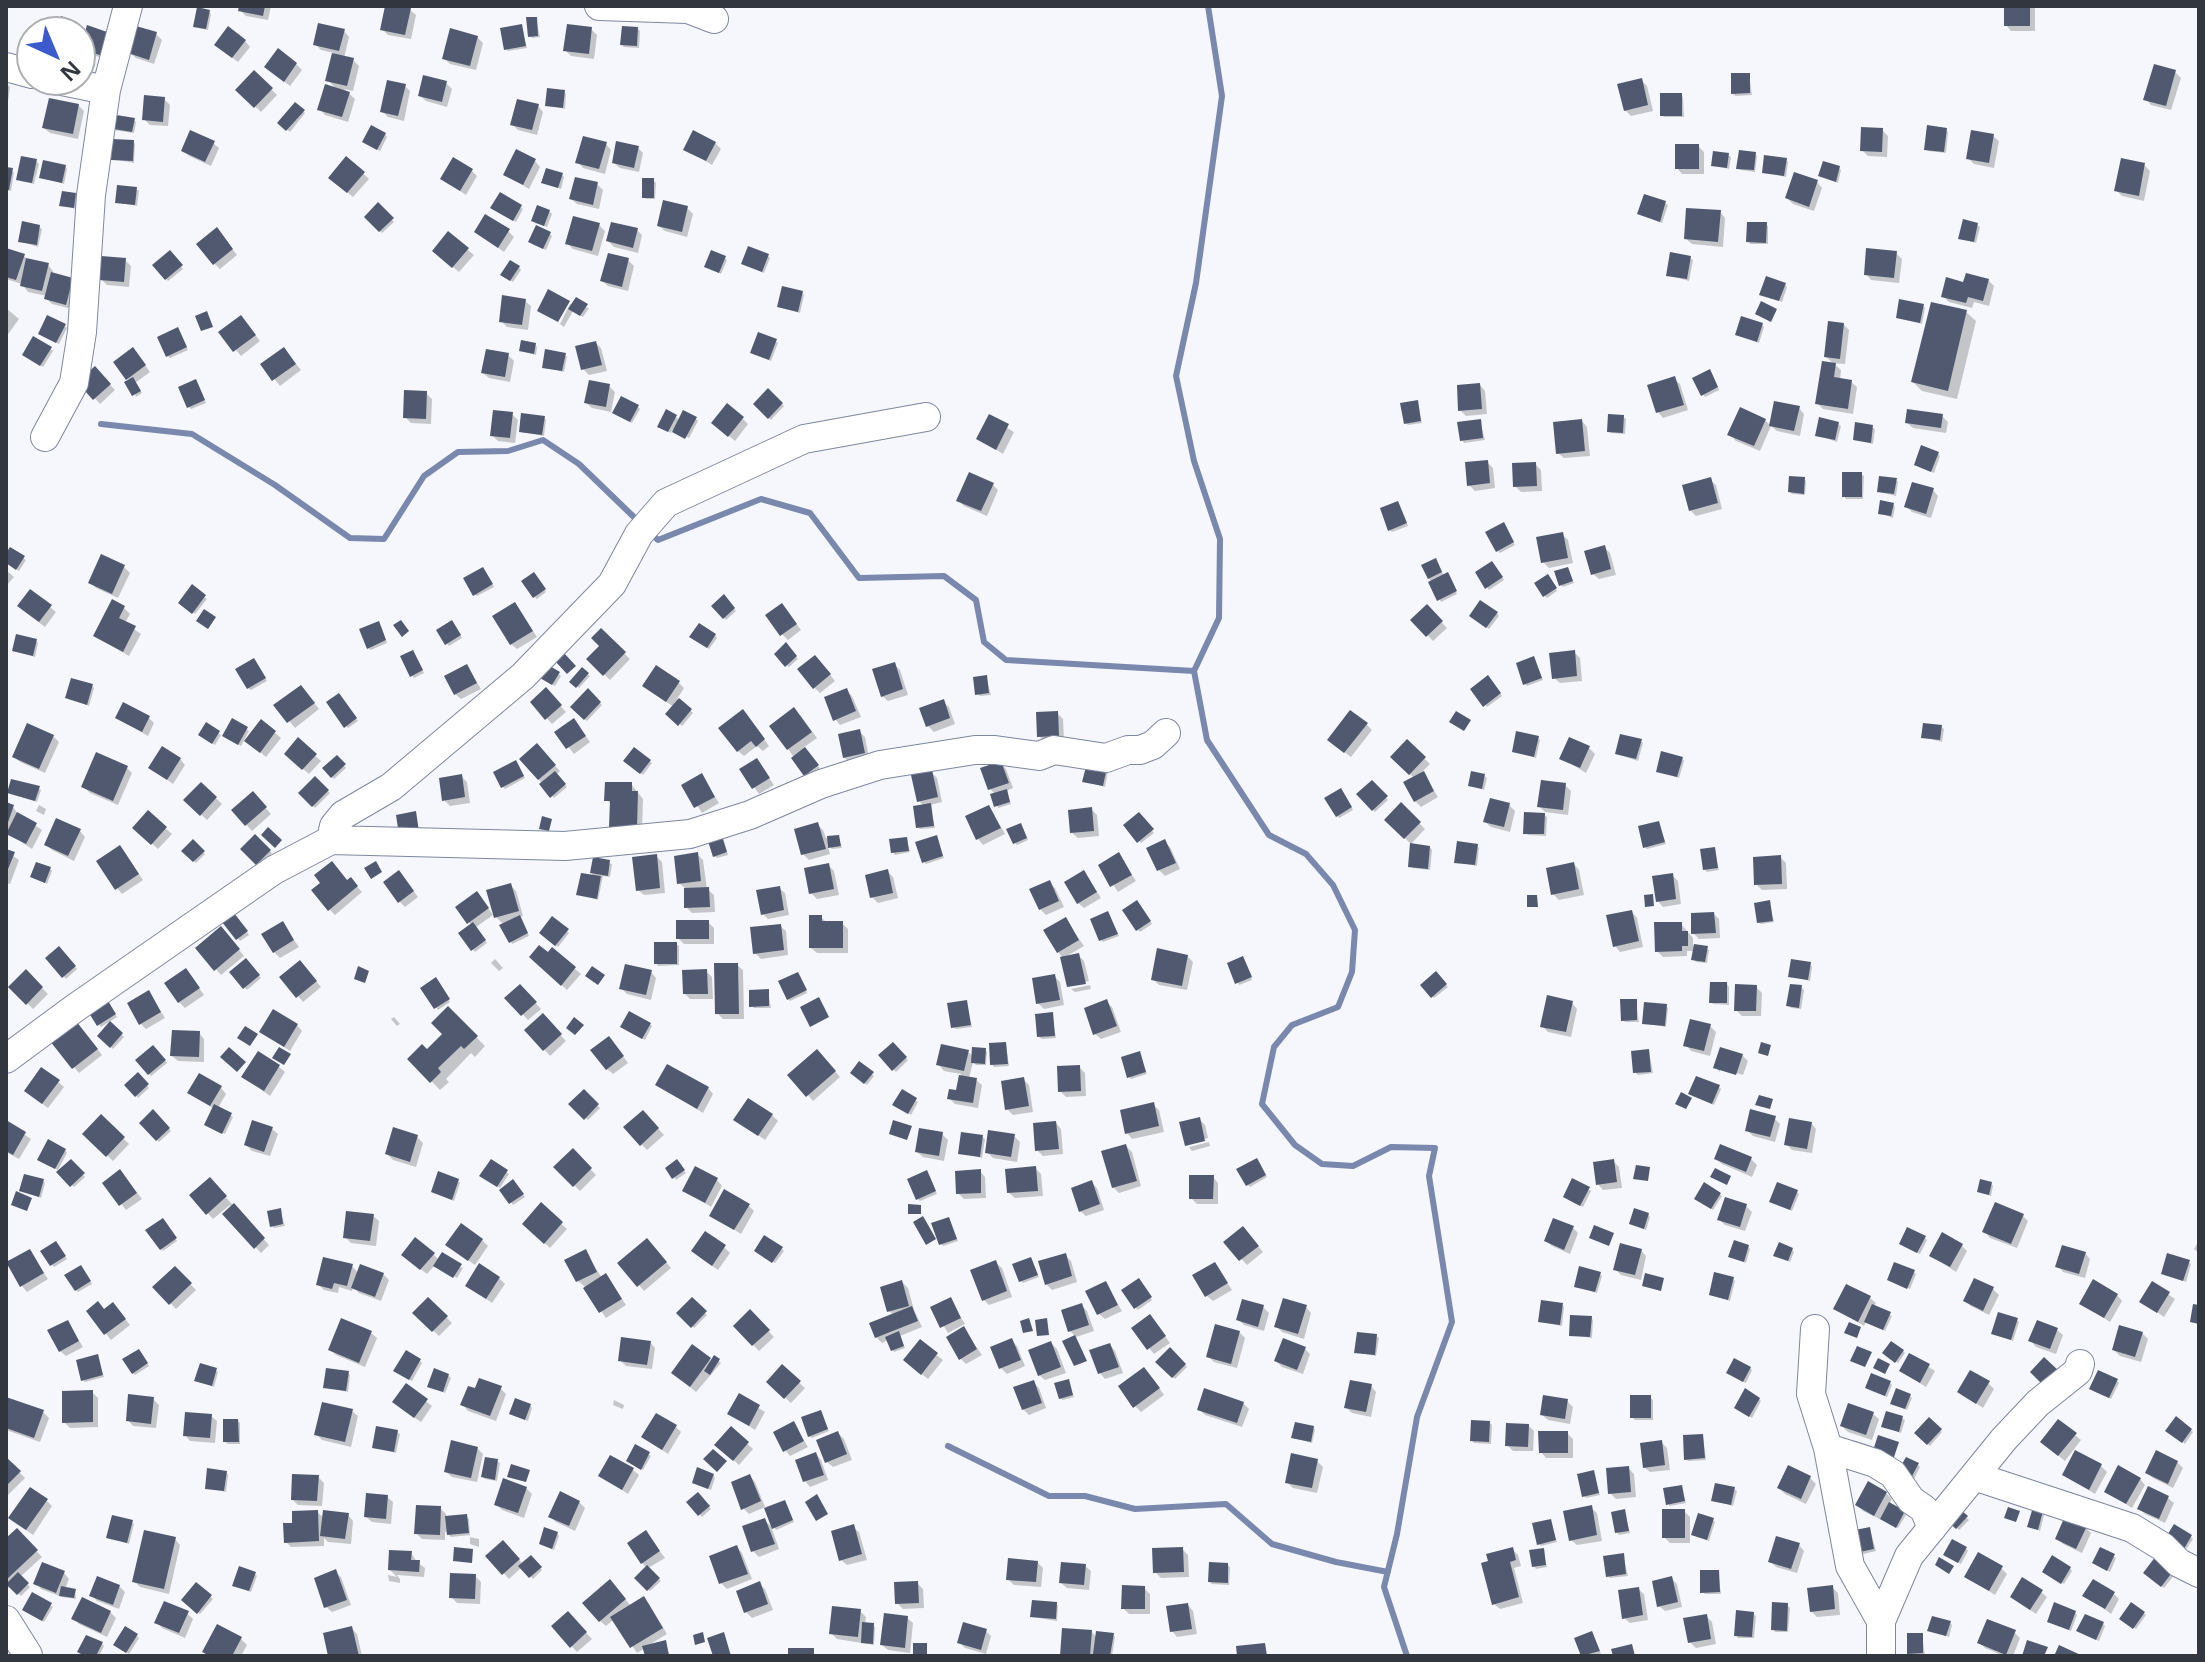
<!DOCTYPE html>
<style>
body{margin:0}
#map{position:relative;width:2205px;height:1662px;overflow:hidden;background:#f5f7fc;font-family:"Open Sans",sans-serif}
canvas{display:block}
.frame{position:absolute;inset:0;border:8px solid #31363f;pointer-events:none}
.north{position:absolute;left:16px;top:16px;width:80px;height:80px;box-sizing:border-box;background:#fff;border:2px solid #adafb2;border-radius:50%;rotate:136deg;font-size:22px;font-weight:700;line-height:32px;text-align:center;color:#31363f}
.north::after{content:'';display:block;margin:auto;width:28px;height:36px;background:#3b5acc;clip-path:polygon(50% 0,100% 100%,50% 72%,0 100%)}
</style>
<div id="map">
<canvas width="2205" height="1662"></canvas>
<div class="frame"></div>
<div class="north">N</div>
</div>
<script>
const context = document.querySelector('canvas').getContext('2d');
context.lineJoin = 'round';
function paint(path, color) {
  context.fillStyle = color;
  context.fill(path, 'evenodd');
}
function strokePath(path, color, width, dash) {
  context.strokeStyle = color;
  context.lineWidth = width;
  context.lineCap = dash ? 'butt' : 'round';
  context.setLineDash(dash || []);
  context.stroke(path);
}
paint(new Path2D(`
 M241,6h30l-3,14 -22,-4 -6,-6z
 M387,6l23,4 6,5 -5,24 -23,-4 -6,-6z
 M2006,6h29v25h-24l-5,-6z
 M209,12l2,2 -3,16 -10,-2 -3,-2z
 M536,19l4,18 -8,1 -2,-2z
 M521,26l6,22 -19,3 -2,-2z
 M591,29l6,6 -3,24 -23,-3 -6,-6z
 M638,29l2,2 -1,17 -15,-1 -2,-2z
 M344,31l5,6 -5,21 9,2 6,6 -6,25 -9,-2 11,10 -7,23 -23,-7 -5,-6 17,-19 -9,-10 6,-27 -13,-3 -6,-6z
 M156,34l6,6 -8,24 -18,-6 -6,-5z
 M477,37l6,6 -7,27 -26,-6 -6,-6z
 M115,40l-7,20 -21,-7 -6,-5z
 M245,41l5,6 -12,15 -16,-12z
 M296,64l6,6 -12,16 -18,-14z
 M254,72l23,23 -16,17 -23,-22z
 M2175,72l6,6 -10,32 -20,-5 -5,-6z
 M1749,75l3,20 -17,1 -2,-3z
 M1641,80l6,6 6,25 -22,5 -6,-6z
 M6,83l4,4 -3,22 -1,-1z
 M446,83l6,6 -5,18 -21,-6 -6,-5z
 M405,86l5,5 -6,30 -16,-4 -6,-6z
 M564,92l2,2 -1,15 -18,-4z
 M1681,95l2,2 1,20h-20l-2,-2z
 M164,99l6,6 -2,21 -18,-1 -6,-6z
 M296,104l9,9 -15,19 -10,-9z
 M78,105l6,6 -6,28 -28,-6 -6,-5z
 M538,106l5,6 -6,23 -19,-5 -6,-6z
 M134,120l2,2 -2,11 -21,-3z
 M1882,130l6,6 -1,21 -19,-1 -6,-6z
 M1946,130l2,2 -2,21 -18,-2 -2,-2z
 M385,134l2,3 -7,14 -14,-7z
 M1993,136l6,5 -5,27 -20,-4 -6,-6z
 M133,142l2,2 -1,19 -21,-4z
 M213,143l6,5 -8,18 -22,-10 -6,-6z
 M715,143l6,6 -9,16 -26,-16z
 M606,144l5,6 -6,24 -22,-6 -5,-6z
 M1698,146l6,6v22h-22l-5,-6z
 M638,148l5,5 -4,19 -19,-4 -6,-5z
 M1755,154l2,2 -2,16 -14,-2 -2,-2z
 M1728,155l3,2 -2,12 -16,-4z
 M1786,160l2,2 -2,15 -22,-5z
 M36,161l3,3 -5,20 -14,-3 -2,-2z
 M535,161l5,6 -11,22 -23,-14z
 M2144,165l6,6 -6,30 -22,-5 -5,-5z
 M65,166l2,3 -3,15 -23,-7z
 M1839,168l2,2 -3,13 -18,-7z
 M6,169l8,3 -3,19 -5,-1z
 M472,171l5,5 -11,19 -24,-16z
 M363,173l6,6 -16,18 -17,-14z
 M562,175l2,2 -3,12 -17,-6z
 M653,180l3,3 -1,16h-9l-2,-2z
 M1817,182l5,6 -8,23 -21,-7 -6,-6z
 M597,184l6,6 -4,19 -22,-5 -6,-5z
 M136,189l3,2 -2,15 -20,-4z
 M76,195l2,2 -2,12 -15,-4z
 M501,195l22,14 -7,13 -21,-12z
 M1665,203l3,2 -6,18 -23,-9z
 M378,205l16,17 -12,11 -16,-16z
 M687,208l6,6 -6,23 -22,-6 -6,-5z
 M549,211l3,3 -5,13 -12,-4z
 M1720,212l5,6 -2,29 -31,-3 -6,-5z
 M1766,224l2,2v18h-18l-2,-3z
 M599,225l6,6 -7,25 -25,-7 -6,-6z
 M1977,225l3,2 -4,16 -16,-5z
 M39,227l3,2 -4,18 -18,-6z
 M637,230l5,5 -4,18 -24,-6 -6,-6z
 M508,231l6,6 -10,15 -28,-20z
 M448,234l26,21 -15,17 -19,-16z
 M550,234l2,2 -6,14 -14,-6z
 M222,236l15,19 -17,14 -6,-6z
 M6,250l17,5 6,6 19,4 5,6 -1,4 20,5v29l-20,-5 -5,-5v-3l-19,-4 -6,-8 -16,-5z
 M170,253l13,16 -15,12 -13,-16z
 M1896,253l6,6 -3,24 -28,-3 -5,-6z
 M768,256l2,2 -6,15 -21,-9z
 M725,258l2,2 -6,14 -15,-7z
 M1690,258l3,2 -4,21 -21,-6z
 M125,260l6,6 -2,21 -22,-2 -6,-6z
 M628,260l6,6 -6,25 -20,-5 -6,-5z
 M519,267l2,3 -8,12 -8,-5z
 M1988,280l6,6 -5,20 -15,-4 -2,6 -23,-6 -6,-6 22,-12z
 M1785,285l2,2 -5,15 -18,-6z
 M802,292l2,3 -4,18 -21,-6z
 M525,301l6,5 -3,24 -21,-3 -6,-6z
 M570,304l19,4 -6,9 -10,-6 -9,16 -4,-3z
 M1923,306l2,2 -3,16 -24,-6z
 M6,308l13,11 -13,18z
 M1966,312l10,9 -19,78 -35,-8 -9,-9z
 M246,323l14,18 -19,15 -20,-24z
 M1843,324l6,6 -4,34 -12,-1 8,7 -1,10 11,2 6,5 -4,27 -30,-5 -5,-5 16,-40 -8,-7z
 M1762,325l2,2 -5,16 -22,-9z
 M64,326l3,2 -8,16 -17,-8z
 M180,332l8,18 -18,8 -2,-2z
 M775,341l3,2 -7,18 -19,-8z
 M596,343l5,5 6,23 -18,4 -6,-6z
 M535,344l2,3 -1,8 -15,-4z
 M50,348l3,3 -10,16 -17,-10z
 M138,355l12,17 -15,11 7,10 -6,4 -6,-16 -14,-19z
 M289,355l12,15 -21,16 -17,-22z
 M508,355l6,6 -4,21 -21,-4 -6,-5z
 M565,355l2,2 -3,15 -20,-5z
 M95,369l20,21 -15,14 -20,-22z
 M1712,374l7,16 -14,7 -2,-3z
 M1674,379l6,5 8,26 -25,8 -5,-6z
 M198,384l8,19 -15,6 -2,-2z
 M1480,385l5,6 2,23 -21,2 -6,-6z
 M609,386l6,6 -4,20 -19,-4 -6,-5z
 M768,391l16,15 -13,14 -16,-16z
 M426,393l6,6 -1,25 -20,-1 -6,-6z
 M1417,402l5,21 -14,2 -2,-2z
 M638,407l2,2 -8,14 -16,-8z
 M1799,408l5,6 -4,22 -23,-5 -6,-5z
 M512,414l6,6 -3,23 -17,-2 -6,-6z
 M1942,416l6,6 -2,11 -33,-5 -6,-5z
 M676,417l4,4 16,-2 2,2 -9,17 -17,-8 -1,3 -10,-5z
 M989,417l25,15 -11,22 -25,-16z
 M1623,417l3,2 -1,15 -14,-1 -2,-2z
 M544,418l2,2 -2,16 -23,-4z
 M743,419l5,5 -13,17 -15,-13z
 M1765,420l6,6 -11,25 -24,-10 -6,-6z
 M1480,421l5,19 -21,3 -2,-3z
 M1582,421l5,6 3,29 -26,2 -6,-5z
 M1838,424l3,2 -4,16 -20,-7z
 M1872,427l3,2 -2,15 -18,-4z
 M1938,454l2,2 -6,17 -18,-8z
 M1487,462l6,6 2,20 -20,3 -6,-6z
 M1535,464l6,6 1,21 -21,1 -6,-6z
 M1861,474l3,2 -1,23h-17l-2,-3z
 M1804,479l2,2 -1,14 -13,-1 -2,-2z
 M1710,480l6,5 6,24 -26,7 -6,-6z
 M1896,480l2,2 -2,14 -17,-4z
 M992,484l6,6 -11,26 -23,-10 -6,-6z
 M1933,490l5,6 -7,22 -19,-6 -6,-6z
 M1398,503l10,23 -16,6 -2,-2z
 M1893,504l2,3 -2,11 -13,-5z
 M1506,527l9,18 -15,8 -2,-2z
 M1562,534l6,6 5,23 -24,5 -6,-6z
 M1604,547l6,6 6,22 -17,4 -6,-5z
 M6,557l17,1 3,2 -7,11 -13,-9z
 M1438,563l6,13 5,1 8,17 -16,8 -12,-24z
 M1494,565l10,15 -15,10 -2,-3z
 M124,567l6,6 -12,25 -22,-10 -6,-6z
 M1568,569l6,14 -11,4 -2,-2z
 M6,570l8,7 -8,9z
 M485,572l9,15 -17,9 -3,-2z
 M536,577l10,15 -9,7 -2,-2z
 M1550,579l7,12 -10,7 -2,-2z
 M192,587l15,12 -12,15 -15,-11z
 M724,597l12,14 -10,9 -12,-14z
 M515,604l22,33 -20,12 -6,-5z
 M50,607l6,5 -11,15 -20,-15z
 M1427,607l20,21 -14,13 -20,-21z
 M124,608l6,6 -5,9 16,11 -12,22 -34,-20z
 M787,611l14,19 -13,10 -6,-6z
 M1497,613l2,3 -10,13 -15,-11z
 M454,625l8,13 -13,8 -11,-15z
 M381,626l6,17 -16,7 -3,-2z
 M601,631l29,28 -20,21 -21,-21 13,-13z
 M715,635l2,3 -8,11 -15,-10z
 M36,641l2,2 -3,14 -21,-6z
 M785,645l13,14 -9,8 -13,-13z
 M413,652l11,21 -10,5 -2,-2z
 M1574,652l6,6 2,23 -22,2 -6,-5z
 M1534,659l9,21 -16,6 -2,-2z
 M256,663l11,18 -16,9 -3,-2z
 M821,663l14,18 -15,12 -6,-6z
 M894,664l6,6 8,25 -20,6 -6,-5z
 M467,666l14,23 -20,10 -6,-5z
 M582,670l8,6 -11,12 -7,-6z
 M559,674l2,2 -6,10 -10,-6z
 M986,677l5,18 -11,1 -3,-2z
 M1488,678l14,18 -15,11 -14,-18z
 M679,683l5,5 -7,11 16,14 -11,13 -14,-12 6,-7 -24,-16z
 M92,686l2,2 -5,18 -22,-9z
 M546,690l20,22 -14,12 -20,-22z
 M846,690l6,6 9,21 -21,8 -5,-6z
 M588,691l14,14 -15,16 -15,-14z
 M306,693l13,16 -24,19 -19,-23z
 M341,697l17,24 -10,7 -2,-2z
 M943,702l6,5 6,17 -21,8 -6,-6z
 M1057,713l6,6 1,22 -19,1 -6,-6z
 M800,715l17,23 -14,10 17,20 -12,9 -20,-28z
 M748,717l21,29 -6,5 -6,-5 -13,10 -6,-5z
 M117,718h32l5,5 -6,13z
 M574,720l16,22 -16,12 -17,-22z
 M262,722l19,16 -15,19 -13,-11z
 M1366,724l6,6 -21,27 -16,-12z
 M207,725l14,10 -6,10 -12,-8z
 M1941,727l3,2 -2,13 -19,-5z
 M246,729l3,2 -8,15 -15,-8z
 M859,731l6,6 4,21 -19,5 -6,-6z
 M53,736l6,6 -14,31 -25,-11 -6,-5z
 M1538,738l2,2 -4,18 -22,-7z
 M298,740l23,21 -12,13 -23,-20z
 M1570,740l19,8 6,6 -9,19 -24,-15z
 M1641,741l2,2 -5,18 -21,-7z
 M1407,742l23,22 -8,8 16,25 -17,10 -6,-6v-22l-23,-22z
 M635,750l17,13 -9,12 -17,-14z
 M542,752l18,19 -4,4 11,12 -13,11 -32,-39z
 M336,757l10,11 -12,11 -9,-11z
 M1682,758l2,3 -5,17 -21,-7z
 M180,759l5,6 -12,19 -22,-16z
 M757,761l17,24 -15,9 -17,-24z
 M1001,763l5,6 7,19 -7,3 5,13 -13,4 -3,-14 -5,-5z
 M518,764l7,14 -20,11 -2,-2z
 M126,767l6,6 -14,32 -28,-12 -6,-6z
 M1106,769l2,2 -3,16 -21,-6z
 M931,772l6,6 5,24 -12,3 5,23 -15,1 -3,-2 7,-21 -5,-5z
 M461,776l6,6 3,21 -20,3 -6,-6z
 M701,776l18,27 -17,10 -18,-28z
 M1484,776l3,2 -3,12 -14,-5z
 M315,779l15,14 -15,15 -14,-15z
 M1372,782l16,18 -13,12 -16,-17z
 M201,784l21,20 -15,16 -21,-20z
 M631,784l12,15 -1,34 -25,-1 -6,-6 1,-21 -5,-5z
 M1565,785l6,6 -3,24 -23,-3 -6,-6z
 M38,788l3,2 -4,12 -28,-9z
 M1343,793l10,17 -14,8 -2,-2z
 M253,794l18,20 -19,17 -18,-20z
 M6,804l7,3 5,7 24,16 -10,19 -24,-16z
 M39,805l7,4 -2,6 -8,-4z
 M1401,805l24,24 -14,15 -25,-24z
 M1509,805l6,6 -5,21 -19,-5 -6,-5z
 M989,807l16,27 -22,11 -5,-6 -10,-22z
 M1091,809l6,6 2,21 -21,2 -6,-5z
 M148,813l24,21 -14,15 -23,-21z
 M1139,815l15,18 -13,10 -15,-18z
 M1544,815l3,2 -1,19 -18,-1 -3,-2z
 M1658,823l8,21 -19,5 -2,-2z
 M818,825l5,5 3,8 12,-1 4,11 -10,1 -5,-5 3,10 -21,6 -6,-6z
 M1023,828l5,12 -11,5 -2,-2z
 M80,831l5,6 -11,24 -22,-11 -6,-5z
 M255,837l17,16 -12,13 -17,-17z
 M936,837l8,21 -18,6 -2,-2z
 M723,838l5,17 -11,3 -3,-2z
 M907,839l3,13 -15,3 -2,-3z
 M193,842l12,12 -9,9 -12,-12z
 M1164,842l6,5 10,22 -15,7 -6,-6 -10,-22z
 M1477,846l2,2 -2,18 -21,-4z
 M1430,847l2,3 -2,20 -18,-2 -2,-2z
 M1714,849l5,21 -12,2 -3,-3z
 M6,851l13,9 -9,24 -4,-1z
 M125,853l18,27 -21,14 -5,-6z
 M697,854l6,6 4,29 7,6 1,17 -23,1 -6,-6v-18l-7,-6z
 M1119,855l17,26 -18,11 -18,-27z
 M656,856l6,6 3,31 -21,2 -6,-5z
 M1780,857l6,6 1,26 -25,1 -6,-6z
 M594,859l18,5 -2,13 -7,-1 -5,24 -19,-6 13,-17z
 M1574,864l5,6 5,25 -25,5 -6,-6z
 M828,865l6,6 5,24 -22,4 -6,-6z
 M50,869l2,2 -5,13 -15,-7z
 M888,872l5,5 5,21 -20,5 -6,-6z
 M1084,872l17,26 -17,10 -6,-5z
 M1672,875l6,6 3,23 -18,3 -5,-6z
 M404,878l14,19 -13,10 -5,-5z
 M351,880l11,12 -27,23 -6,-6z
 M1049,882l6,6 9,19 -18,8 -6,-6z
 M510,885l6,6 7,25 -4,1 10,19 -17,8 -8,-19 -8,-8z
 M779,888l6,5 4,22 -21,4 -5,-5z
 M482,900l11,15 -17,12 11,16 -12,9 -14,-19 10,-8 -13,-17z
 M1769,902l5,20 -13,2 -3,-2z
 M1139,904l13,20 -12,8 -2,-2z
 M1632,912l5,6 6,29 -23,5 -5,-6z
 M1108,914l11,22 -16,6 -2,-2z
 M1714,914l5,5 1,19 -21,1 -6,-6z
 M821,917l6,6h15l6,6v24h-31l-6,-5z
 M236,918l13,17 -9,6 -15,-19z
 M552,919l17,14 -11,14 -17,-14z
 M1065,919l19,27 -19,11 13,-2 6,6 5,20 -19,4v3l-8,-31 -4,-5z
 M708,922l6,6v16h-30l-6,-6z
 M282,924l17,23 -19,11 -6,-6z
 M1681,924l12,14v8l16,4 -2,13 -11,-1 -3,-3 2,-8h-8v5l-24,1 -6,-6z
 M780,926l6,5 2,24 -27,4 -6,-6z
 M227,935l17,21 -23,19 -23,-27z
 M676,944l3,2v19l-21,1 -2,-3z
 M59,949l18,20 -11,10 -18,-20z
 M553,950l28,24 -14,16 -35,-33 16,-2z
 M1187,956l6,6 -6,28 -28,-5 -6,-6z
 M495,959l8,9 -4,3 -8,-8z
 M246,961l15,17 -14,12 -15,-18z
 M1244,961l8,19 -13,5 -10,-21z
 M1810,964l2,3 -2,14 -20,-5z
 M737,965l6,5 1,49h-21l-6,-6z
 M305,968l16,19 -18,15 -21,-25z
 M186,970l18,25 -19,13 -6,-6z
 M706,971l6,6 1,22h-23l-5,-5z
 M26,972l22,22 -15,15 -22,-22z
 M651,972l5,6 -5,22 -24,-6 -5,-5z
 M1436,974l12,13 -14,11 -12,-13z
 M800,976l7,17 -17,8 -2,-2z
 M1054,976l6,6 4,23 -20,4 -6,-6z
 M438,982l12,20 -12,8 -15,-21z
 M1727,984l2,3v18l-16,-1 -2,-2z
 M1090,985l1,4 -16,3 -4,-3z
 M520,986l21,23 -13,11 -21,-22z
 M1756,987l6,6 -1,23h-19l-6,-6z
 M1801,987l3,3 -3,19 -10,-1 -2,-2z
 M768,991l3,17h-17l-3,-2z
 M149,993l16,25 -19,11 -5,-5z
 M1636,1001l3,21h-14l-2,-2z
 M966,1002l6,25 -16,2 -3,-2z
 M1106,1002l6,5 9,25 -20,7 -6,-5z
 M1572,1003l5,6 -6,28 -23,-5 -6,-6z
 M110,1006l7,11 -16,10 -2,-3z
 M1666,1006l2,2 -2,19 -22,-4z
 M448,1009l37,37 -10,11 -4,-4 -25,26 3,3 -9,8 -30,-31 17,-8 18,-17z
 M1052,1014l4,24 -14,1 -3,-2z
 M543,1016l23,25 -16,15 -23,-26z
 M394,1017l6,7 -3,2 -6,-7z
 M110,1024l14,13 -11,12 -14,-13z
 M650,1024l2,2 -7,14 -20,-11z
 M297,1025l5,6 -12,20 -28,-19z
 M1710,1026l6,6 -6,24 -19,-5 -5,-6z
 M82,1029l20,26 -23,18 -5,-6z
 M199,1033l5,6v23l-26,-1 -6,-5z
 M614,1044l14,19 -15,11 -6,-5z
 M892,1044l16,16 -12,12 -16,-16z
 M1006,1044l3,22 -15,1 -2,-3z
 M153,1047l14,16 -16,13 -13,-15z
 M985,1050l2,2 -1,13h-10l-3,-3 -4,16 7,2 6,5 -4,23 -23,-4 -6,-6 9,-5 3,-19 -17,-3 -5,-6 29,-13 6,5z
 M1649,1051l4,22 -15,2 -3,-3z
 M1139,1053l8,21 -16,5 -2,-2z
 M1742,1055l6,6 -5,14 -23,-7v4l-4,-4z
 M823,1057l17,20 -27,24 -5,-6z
 M860,1064l14,12 -7,9 -15,-13z
 M279,1067l6,5 -15,24 -26,-19z
 M1079,1067l6,6 1,23 -20,1 -6,-6z
 M138,1075l11,13 -11,10 -11,-13z
 M1024,1080l5,5 4,27 -20,3 -6,-6z
 M58,1082l6,5 -16,21 -16,-12z
 M658,1085l50,3 5,6 -10,19z
 M1719,1087l2,2 -7,16 -21,-9z
 M221,1088l5,6 -8,14 15,9 -8,17 -17,-8 6,-17 -24,-16z
 M584,1091l16,17 -12,12 -17,-16z
 M903,1092l15,10 -7,13 -14,-9z
 M1153,1105l6,5 5,22 -32,7 -5,-6z
 M153,1112l18,19 -12,11 -18,-19z
 M643,1112l21,23 -17,15 -21,-22z
 M772,1115l6,6 -13,19 -29,-20z
 M101,1117l28,27 -16,17 -28,-27z
 M1774,1118l6,6 -5,18 -22,-6 -6,-6z
 M1199,1119l6,6 3,13 -20,5v3l-2,-1z
 M6,1122l25,17 -12,20 -13,-7z
 M1056,1123l5,6 2,25 -20,2 -6,-6z
 M1811,1123l5,6 -4,24 -20,-3 -6,-6z
 M272,1129l6,5 -8,22 -18,-5 -6,-6z
 M942,1134l6,6 -4,21 -21,-4 -6,-5z
 M1014,1136l6,6 -3,20 -24,-4 -6,-6z
 M417,1137l6,6 -7,24 -23,-7 -6,-6z
 M982,1137l3,2 -3,19 -22,-5z
 M1209,1142l1,4 -18,5 -3,-4z
 M1126,1146l6,6 9,34 -22,7 -6,-6z
 M65,1150l2,3 -9,17 -17,-8z
 M573,1151l23,24 -16,16 -24,-24z
 M1716,1159h35l6,6 -5,12 -30,-13z
 M491,1161l18,13 -9,14 -16,-11z
 M1613,1161l6,6 3,21 -19,2 -5,-6z
 M71,1162l14,15 -11,10 -15,-14z
 M1259,1162l8,15 -17,10 -2,-2z
 M679,1164l7,9 -10,7 -2,-3z
 M1035,1168l6,6 2,22 -28,2 -6,-5z
 M980,1171l5,6 1,21 -22,1 -6,-6z
 M929,1175l8,19 -17,7 -2,-2z
 M125,1177l17,22 -16,11 -21,-27z
 M1213,1177l5,6v21h-21l-6,-6z
 M210,1180l59,65 -8,8 -36,-39 7,-7 -2,-2 -17,14 -21,-23z
 M717,1180l5,6 -11,21 -27,-17z
 M43,1181l2,2 -4,15 -20,-8z
 M458,1181l2,2 -6,18 -21,-9z
 M1573,1181l18,10 -8,16 -16,-8z
 M1091,1182l6,6 7,22 -18,6 -6,-5z
 M1991,1183l2,3 -2,10 -12,-4z
 M515,1184l10,13 -12,8 -11,-15z
 M1797,1192l2,2 -7,17 -20,-9z
 M1719,1194l3,2 -9,14 -15,-9z
 M541,1205l26,24 -17,19 -26,-24z
 M748,1205l6,6 -13,23 -29,-19z
 M1746,1206l6,6 -7,19 -20,-6 -6,-6z
 M280,1210l5,16 -11,2 -2,-2z
 M1648,1214l2,3 -4,13 -15,-6z
 M373,1216l6,5 -3,25 -25,-3 -6,-6z
 M2023,1216l5,5 -11,27 -27,-10 -5,-6z
 M949,1219l9,22 -15,5 -2,-2z
 M164,1223l13,18 -14,10 -2,-2z
 M1573,1228l5,5 -8,21 -18,-8 -6,-5z
 M1248,1234l15,18 -16,13 -21,-23z
 M1924,1237l3,3 -7,14 -17,-8z
 M482,1240l6,6 -13,19 -21,-15z
 M2199,1240v13l-5,-4z
 M1961,1245l6,6 -11,21 -24,-16z
 M58,1246l9,13 -13,8 -2,-2z
 M653,1246l18,22 -27,23 -5,-6z
 M724,1247l6,6 -12,17 -19,-13z
 M1748,1247l2,2 -4,14 -15,-6z
 M781,1248l3,3 -9,12 -16,-10z
 M1792,1249l2,3 -4,10 -14,-7z
 M1641,1250l5,6 -5,24 -20,-5 -6,-6z
 M29,1251l19,28 -21,13 -5,-6z
 M585,1251l17,27 9,4 15,23 -20,13 -22,-32 -6,-5z
 M2085,1253l5,6 -5,19 -22,-6 -5,-6z
 M433,1254l6,6 24,8 -6,10 -22,-13 -8,9 -18,-14z
 M1065,1255l6,6 6,21 -25,8 -6,-6z
 M1032,1261l7,16 -16,6 -2,-2z
 M2188,1262l3,2 -5,18 -23,-9z
 M996,1263l6,5 10,29 -23,8 -6,-6z
 M1215,1264l17,26 -19,11 -6,-5z
 M352,1266l7,8h24l6,6 -8,21 -22,-8 -6,-6 -1,4 -13,-4 -1,6 -14,-3 -6,-6z
 M175,1268l21,22 -20,19 -21,-22z
 M83,1269l9,15 -14,8 -2,-2z
 M1914,1272l2,2 -6,15 -21,-9z
 M1600,1274l2,2 -5,17 -21,-7z
 M499,1278l6,6 -13,19 -25,-18z
 M1733,1279l2,2 -5,20 -19,-6z
 M1975,1280l18,9 6,6 -10,20 -18,-9 -6,-5z
 M902,1282l6,6 6,22 8,17 -22,9 5,12 -11,4 -6,-12 -6,3 -6,-6 18,-22 -5,-4z
 M1105,1283l17,28 -17,8 -6,-5z
 M1141,1283l11,17 -14,10 -2,-2z
 M2153,1284l22,15 -11,18 -23,-16z
 M2117,1295l5,6 -12,21 -29,-19z
 M1870,1298l6,5 -2,4 18,9 -7,15 -19,-9 -2,4 -28,-17z
 M428,1299l24,24 -13,13 -24,-23z
 M692,1300l15,15 -13,13 -15,-15z
 M950,1300l15,24 -17,9 -15,-25z
 M1081,1305l6,6 7,20 -18,6 -6,-6z
 M1562,1305l2,2 -2,19 -22,-4z
 M1263,1307l6,6 -5,18 -20,-6 -6,-6z
 M1306,1307l5,6 -7,26 -22,-7 -6,-6z
 M118,1310l12,15 -19,15 -23,-29z
 M750,1312l24,25 -15,14 -24,-25z
 M1591,1318l2,2 -1,18 -21,-3z
 M2017,1320l2,2 -6,19 -20,-8z
 M68,1322l15,25 -17,9 -6,-5z
 M1155,1322l15,21 -16,11 -5,-6z
 M963,1328l19,27 -16,9 -5,-5z
 M2057,1330l6,5 -7,19 -20,-7 -5,-6z
 M1239,1332l6,6 -8,30 -23,-6 -6,-6z
 M371,1333l6,5 -12,29 -29,-12 -5,-5z
 M2142,1333l6,6 -7,23 -21,-6 -6,-6z
 M1376,1336l3,2 -3,18 -20,-4z
 M1011,1340l6,6 8,20 -18,8 -6,-6z
 M650,1342l5,6 -3,21 -26,-3 -6,-6z
 M920,1342l23,18 -15,19 -17,-13z
 M1051,1343l6,6 9,24 -21,7 -6,-5z
 M1110,1345l5,6 8,22 -18,6 -5,-6z
 M693,1346l19,16 3,-4 6,5 -25,29 -17,-14z
 M1304,1348l6,6 -7,20 -21,-7 -6,-6z
 M1170,1350l17,17 -12,12 -17,-17z
 M1903,1351l2,2 -7,10 -11,-8z
 M141,1354l8,12 -14,9 -2,-2z
 M1910,1355l25,16 -9,16 -25,-16z
 M97,1357l7,20 -19,5 -2,-2z
 M420,1361l2,2 -10,18 -14,-8z
 M782,1367l23,21 -14,15 -23,-21z
 M1750,1368l2,2 -6,13 -15,-8z
 M216,1370l2,2 -4,15 -18,-7z
 M348,1373l2,2 -2,17 -23,-5z
 M448,1375l3,3 -6,15 -15,-7z
 M1150,1375l14,20 -23,17 -6,-6z
 M2116,1380l3,3 -8,16 -18,-8z
 M1068,1381l6,16 -11,3 -3,-2z
 M1033,1382l6,6 7,20 -17,7 -6,-6z
 M1890,1383l2,2 -5,12 -18,-7z
 M1988,1383l6,6 -11,19 -24,-16z
 M406,1386l26,20 -11,16 -21,-14z
 M1371,1386l5,6 -5,25 -19,-4 -6,-6z
 M500,1388l6,6 -10,27 -28,-10 -5,-6z
 M92,1392l6,6v29l-28,1 -6,-6z
 M739,1396l26,16 -10,18 -26,-17z
 M1910,1396l2,2 -5,12 -12,-5z
 M1650,1397l3,3v20h-18l-3,-3z
 M153,1399l6,6 -3,23 -23,-2 -5,-6z
 M1759,1399l2,2 -9,17 -14,-8z
 M614,1400l10,5 -1,4 -10,-4z
 M6,1401l37,11 6,6 -9,24 -34,-12z
 M1567,1401l6,6 -3,17 -22,-4 -6,-5z
 M1243,1403l6,6 -7,18 -37,-12 -6,-6z
 M530,1405l2,3 -4,13 -16,-7z
 M352,1411l6,5 -7,31 -29,-7 -6,-6z
 M821,1412l8,19 -17,7 -3,-2z
 M1873,1414l6,5 -7,21 -24,-8 -6,-6z
 M211,1416l6,5 -2,22 -25,-2 -5,-6z
 M1902,1418l3,2 -4,13 -17,-6z
 M2177,1419l16,13 -8,12 -17,-14z
 M1929,1420l13,12 -12,14 -13,-13z
 M238,1421l2,2v21h-12l-3,-2z
 M1490,1423l2,2 -1,19 -17,-1 -2,-2z
 M794,1424l14,23 -18,9 -5,-6z
 M1528,1425l6,6 -1,20h-20l-6,-6z
 M676,1427l5,5 -13,22 -25,-17z
 M1313,1427l2,3 -3,13 -19,-5z
 M731,1429l22,20 -14,16 -22,-20z
 M397,1432l3,2 -4,19 -22,-6z
 M838,1433l6,6 8,21 -19,7 -6,-5z
 M1567,1433l6,6v19h-27l-5,-6z
 M2075,1435l6,5 -16,21 -17,-14z
 M1703,1436l3,24 -18,1 -2,-2z
 M1853,1440l19,6 -3,13 -20,-7z
 M1661,1442l6,6 3,22 -20,2 -6,-5z
 M636,1447l15,9 -8,14 -12,-7z
 M477,1448l6,6 -6,28 -25,-5 -6,-5z
 M816,1454l5,6 7,20 -18,7 -5,-6z
 M6,1459l19,19 -19,19z
 M497,1461l3,2 -3,18 -12,-2 -2,-2z
 M1317,1461l6,6 -6,26 -24,-5 -6,-6z
 M2177,1462l6,6 -10,20 -20,-10 -6,-5z
 M1918,1465l2,2 -6,12 -11,-6z
 M2101,1466l6,6 -12,22 -31,-19z
 M1628,1468l6,6 2,23 -20,2 -6,-6z
 M633,1470l6,5 -11,19 -27,-18z
 M226,1472l2,3 -2,17 -19,-4z
 M1593,1472l7,23 -14,3 -2,-2z
 M713,1475l2,3 -4,12 -17,-7z
 M750,1476l5,6 10,25 -16,7 -6,-6z
 M318,1477l6,6 -2,23 -24,-1 -5,-5z
 M1810,1478l6,6 -10,20 -21,-10 -6,-6z
 M2140,1479l5,6 -13,23 -26,-17z
 M1681,1487l5,16 -16,3 -2,-2z
 M526,1488l6,6 -8,24 -22,-8 -6,-6z
 M1734,1489l3,2 -4,15 -20,-6z
 M1886,1493l6,6 -3,5 17,11 -8,13 -35,-17 -6,-6z
 M698,1495l13,14 -9,8 -13,-15z
 M387,1497l6,5 -2,22 -19,-2 -6,-5z
 M2168,1498l6,5 -9,20 -20,-9 -5,-5z
 M47,1501l5,5 -19,29 -16,-11z
 M579,1502l6,6 -10,23 -19,-9 -6,-5z
 M787,1505l7,17 -18,8 -2,-3z
 M1955,1507l14,13 -10,10 -13,-13z
 M2035,1507l10,4 -5,20 -10,-5z
 M440,1508l6,6v4l20,-2 3,3 1,18 9,2v8l-9,-3v-9l-19,2 -6,-6v9l-23,-1 -6,-6z
 M1591,1508l6,5 5,28 -25,4 -6,-5z
 M1624,1511l6,22 -11,2 -2,-3z
 M1684,1511l6,6v26h-20l-6,-6z
 M317,1512l7,6 24,-3 5,6 -2,23 -23,-2 -4,-4v8l-33,1 -5,-5 9,-17z
 M1713,1520l2,2 -6,19 -16,-6z
 M765,1521l6,5 8,23 -20,8 -6,-6z
 M1550,1521l7,21 -16,4 -2,-2z
 M132,1522l2,2 -5,20 -21,-7z
 M853,1527l6,5 8,28 -20,5 -6,-5z
 M2085,1527l6,6 -9,20 -19,-9 -6,-5z
 M1870,1529l6,22 -17,4z
 M17,1531l25,26 -22,20 10,10 -9,9 -11,-10 -4,4v-49z
 M557,1533l2,3 -5,14 -13,-6z
 M646,1533l19,25 -17,10 13,13 -11,10 -13,-13 10,-10 -5,-5z
 M2191,1537l2,2 -10,15 -16,-10z
 M175,1539l5,6 -11,49 -29,-7 -6,-6z
 M503,1543l20,21 8,-7 11,13 -9,9 -11,-12 -13,12 -21,-23z
 M1799,1545l5,6 -7,22 -21,-6 -6,-6z
 M737,1547l5,6 10,26 -25,10 -6,-6z
 M1182,1549l6,6 1,22 -28,1 -6,-6z
 M1512,1549l6,6 3,11 -7,2 9,35 -23,6 -6,-5z
 M1966,1549l2,2 -7,13 -13,-7z
 M1543,1550l4,17 -11,2 -2,-3z
 M2101,1550l15,8 -6,14 -16,-9z
 M411,1553l6,9 8,6 -1,9 -27,-2 3,4v4l-11,-2 -1,-6 9,2 -7,-7z
 M1623,1555l5,21 -18,2 -2,-2z
 M1037,1562l6,6 -2,19 -27,-2 -6,-6z
 M1228,1565l2,2 -1,18 -17,-1 -2,-2z
 M1085,1566l6,5 -2,19 -22,-2 -6,-5z
 M2001,1568l6,6 -12,21 -29,-19z
 M2070,1568l2,3 -8,13 -18,-10z
 M335,1572l6,5 10,28 -19,7 -6,-5z
 M1718,1572l3,22h-16l-3,-2z
 M64,1573l5,6 -4,10 10,2 1,8 -14,-2 -21,-8 -5,-6z
 M2146,1573l29,1 -11,14z
 M255,1574l2,2 -6,16 -14,-5z
 M475,1576l6,6 -1,22 -23,-1 -6,-6z
 M1671,1578l6,6 5,23 -17,4 -6,-5z
 M917,1583l6,6 1,19 -21,1 -6,-6z
 M759,1584l6,5 8,21 -21,8 -6,-6z
 M197,1585l16,14 -13,15 -16,-14z
 M119,1586l6,6 -6,17 -22,-8 -5,-6z
 M615,1587l16,19 13,-7 5,5 18,30 -18,11 16,-3 5,14h-23l-2,-8 -8,5 -23,-34 -8,7 -6,-5z
 M1832,1587l6,6 2,22 -23,2 -5,-5z
 M1144,1588l6,6v20h-21l-6,-6z
 M1638,1589l6,5 4,26 -18,3 -6,-5z
 M2041,1592l6,5 -11,17 -18,-12z
 M2114,1594l5,5 -8,15 -26,-19z
 M33,1595l20,12 -9,15 -18,-10z
 M1056,1603l2,3 -1,15 -25,-4z
 M1188,1605l5,6 4,23 -20,3 -5,-6z
 M1787,1605l3,3 -2,24h-13l-2,-3z
 M860,1611l6,6 -1,7 10,3 -1,18 -37,-6 -6,-6z
 M110,1612l6,6 -9,19 -28,-13 -5,-6z
 M2075,1612l2,3 -6,16 -22,-9z
 M187,1613l6,6 -8,19 -23,-10 -5,-6z
 M2143,1613l3,2 -10,14 -12,-8z
 M568,1614l24,25 -15,13 -23,-25z
 M1753,1614l3,2 -2,22h-16l-2,-3z
 M1706,1616l6,6 4,22 -20,4 -6,-6z
 M907,1618l6,5 -3,30 -22,-3 -6,-5z
 M1950,1623l2,2 -3,12 -19,-6z
 M2103,1624l2,2 -6,15 -18,-8z
 M351,1628l6,6 5,22h-32z
 M986,1631l5,5 -5,18 -21,-6 -6,-6z
 M1091,1631l6,7 16,-3 2,2 -3,19h-50z
 M2014,1632l6,6 -7,18h-9l-19,-8 -5,-5z
 M1592,1633l9,21 -18,2 -6,-17z
 M1922,1635l3,20h-13l-3,-2z
 M137,1636l2,2 -10,16 -11,-7z
 M241,1639l6,6 -6,11h-32l-4,-4z
 M102,1644l2,2 -5,10h-13z`), '#0003');
strokePath(new Path2D(`
 M1208,6l14,90 -26,187 -20,93 18,85 26,78 -1,79 -25,53 13,69 62,95 37,19 27,31 22,45 -3,42 -14,35 -46,18 -18,22 -12,57 33,41 27,19 31,2 38,-19 44,1 -6,28 23,146 -35,95 -20,117 -13,53 23,69
 M101,424l91,10 83,51 75,53 34,1 40,-63 34,-24 50,-1 35,-11 36,24 59,57
 M649,532l9,8 103,-41 49,14 49,65 85,-2 32,24 8,42 22,18 188,11
 M948,1446l101,50h36l50,13 91,-5 46,40 64,18 52,10`), '#7988ac', 6);
paint(new Path2D(`
 M239,6h26l-2,10 -25,-5z
 M385,6l26,2 -6,27 -25,-5z
 M2004,6h26v20h-26z
 M197,7l13,3 -4,19 -13,-2z
 M61,16l16,6 -4,10h-18z
 M526,17h11l1,19 -10,1z
 M318,23l27,6 -6,22 -26,-6z
 M522,24l4,22 -22,4 -4,-22z
 M567,24l25,3 -3,27 -26,-3z
 M87,25l23,8 -7,23 -23,-7z
 M136,26l21,6 -8,28 -21,-7z
 M228,26l18,14 -14,18 -18,-13z
 M622,26l16,1 -1,19 -17,-1z
 M450,28l28,8 -8,30 -28,-7z
 M278,48l19,15 -13,19 -20,-15z
 M332,53l22,5 -7,28 -22,-5z
 M2154,64l22,6 -10,36 -23,-6z
 M254,70l19,18 -19,20 -19,-18z
 M1731,73h19v20l-19,1z
 M423,75l24,6 -5,21 -24,-6z
 M1642,78l6,27 -24,6 -7,-27z
 M387,80l19,4 -8,32 -18,-4z
 M325,84l25,8 -8,25 -25,-7z
 M547,88l18,2 -2,18 -18,-2z
 M1660,93h22v23h-22z
 M144,95l21,2 -2,25 -21,-2z
 M49,98l30,6 -6,30 -31,-6z
 M517,99l22,5 -7,26 -22,-5z
 M295,102l10,8 -19,21 -9,-8z
 M110,114l25,4 -3,14 -24,-4z
 M371,125l15,8 -9,17 -15,-8z
 M1927,125l20,3 -3,24 -20,-2z
 M1861,127l22,1 -1,24 -22,-1z
 M190,130l25,11 -10,21 -24,-11z
 M693,130l23,12 -10,19 -23,-11z
 M1971,130l23,4 -5,29 -23,-4z
 M583,136l24,6 -8,27 -24,-6z
 M112,139l22,1 -1,21 -22,-1z
 M616,141l23,5 -5,22 -22,-5z
 M1675,144h24v25h-24z
 M516,149l20,10 -13,26 -20,-10z
 M1739,150l17,2 -2,18 -18,-1z
 M1713,151l16,2 -2,15 -16,-2z
 M1764,155l23,3 -3,18 -22,-3z
 M21,156l16,3 -5,24 -16,-3z
 M346,156l19,16 -18,21 -19,-15z
 M453,157l20,12 -13,22 -20,-12z
 M2121,158l24,5 -6,33 -25,-5z
 M43,160l23,5 -4,18 -23,-5z
 M1823,161l17,5 -4,16 -18,-6z
 M6,167l7,1 -4,22h-3z
 M546,168l17,5 -5,15 -17,-5z
 M1794,172l24,8 -9,27 -24,-9z
 M575,177l23,5 -5,23 -24,-6z
 M642,178h12v20h-12z
 M117,185l20,2 -2,18 -20,-2z
 M62,191l14,2 -2,15 -15,-2z
 M500,192l22,13 -9,16 -23,-13z
 M1644,194l22,7 -6,21 -23,-8z
 M663,200l25,6 -6,26 -25,-6z
 M378,202l16,16 -15,14 -15,-15z
 M537,205l13,5 -6,16 -13,-5z
 M1686,208l35,2 -3,32 -34,-3z
 M485,214l25,15 -12,19 -24,-16z
 M573,216l27,7 -8,28 -27,-7z
 M1963,219l15,4 -4,19 -16,-3z
 M22,221l18,4 -3,20 -19,-3z
 M611,222l27,6 -5,20 -27,-7z
 M1747,222h20l-1,21 -20,-1z
 M536,225l15,7 -8,17 -15,-7z
 M217,227l16,22 -20,16 -17,-21z
 M448,231l21,17 -17,20 -20,-17z
 M748,246l21,8 -7,18 -21,-8z
 M6,248l19,6 -9,26 -10,-3z
 M1866,248l31,3 -3,27 -30,-3z
 M170,250l13,15 -18,15 -13,-15z
 M711,250l15,6 -7,17 -15,-6z
 M1670,252l21,4 -4,23 -21,-3z
 M608,253l21,5 -7,29 -22,-6z
 M101,256l25,2 -2,24 -25,-2z
 M26,258l23,5 -7,28 -22,-5z
 M510,260l10,6 -10,15 -10,-6z
 M51,272l22,6 -7,27 -22,-6z
 M1966,273l23,6 -6,22 -15,-4 -2,6 -25,-6 5,-20 17,5z
 M1766,276l20,7 -7,18 -20,-6z
 M782,286l21,5 -5,21 -21,-5z
 M548,289l22,12 -12,21 -21,-11z
 M502,295l24,4 -4,26 -23,-3z
 M576,297l12,7 -8,12 -12,-7z
 M1899,299l25,5 -4,19 -24,-5z
 M1761,301l16,8 -6,13 -16,-8z
 M1931,302l36,8 -19,81 -37,-9z
 M207,311l6,16 -12,4 -6,-15z
 M47,315l19,9 -10,19 -18,-9z
 M241,315l15,20 -23,17 -15,-20z
 M1741,316l22,7 -6,19 -22,-7z
 M1828,321l16,2 -4,36 -16,-2z
 M178,327l9,20 -21,10 -9,-20z
 M758,332l19,7 -8,21 -19,-7z
 M33,336l19,11 -12,19 -18,-11z
 M521,340l15,3 -2,11 -15,-3z
 M596,341l6,24 -21,5 -6,-24z
 M133,347l13,18 -20,15 -13,-18z
 M284,347l12,17 -24,17 -12,-17z
 M486,349l23,4 -4,24 -24,-4z
 M545,349l21,4 -4,18 -20,-3z
 M1822,361l14,2 -2,14 18,3 -4,29 -33,-5z
 M95,366l16,18 -18,16 -16,-18z
 M1710,369l8,18 -17,9 -9,-18z
 M1675,376l9,29 -28,8 -9,-28z
 M133,377l8,14 -9,5 -8,-14z
 M196,379l9,21 -18,8 -9,-21z
 M589,380l21,4 -4,23 -22,-4z
 M1480,383l2,26 -24,2 -1,-26z
 M768,388l15,15 -15,16 -15,-15z
 M404,390l23,1 -1,28 -23,-1z
 M621,396l18,9 -9,17 -18,-9z
 M1418,400l3,21 -17,3 -4,-21z
 M1774,401l26,5 -6,25 -25,-5z
 M727,403l17,14 -16,20 -17,-14z
 M1740,407l26,12 -12,27 -27,-11z
 M666,409l11,6 -9,17 -11,-5z
 M1907,409l36,5 -2,14 -36,-5z
 M493,410l20,2 -3,26 -20,-2z
 M683,410l14,7 -12,22 -13,-7z
 M521,413l24,3 -3,19 -23,-3z
 M989,414l20,10 -13,26 -20,-11z
 M1608,414l16,1 -1,18 -16,-1z
 M1819,417l20,5 -4,18 -20,-4z
 M1481,419l2,19 -23,3 -3,-19z
 M1582,419l3,32 -29,3 -3,-32z
 M1855,422l18,3 -2,18 -18,-3z
 M1921,445l18,7 -8,20 -17,-7z
 M1488,460l2,23 -23,3 -2,-24z
 M1536,462l1,24 -24,1 -1,-24z
 M969,472l25,11 -13,28 -25,-10z
 M1842,472h20v25h-20z
 M1789,476l16,1 -1,17 -16,-2z
 M1879,476l18,2 -3,16 -17,-2z
 M1711,477l7,26 -29,8 -7,-26z
 M1912,482l22,6 -8,26 -22,-7z
 M1880,500l14,3 -3,13 -13,-2z
 M1398,501l9,22 -19,8 -8,-23z
 M1504,522l10,20 -18,10 -11,-20z
 M1563,532l5,26 -27,5 -5,-26z
 M1605,545l6,24 -20,6 -7,-24z
 M10,547l15,9 -9,14 -10,-7v-10z
 M101,554l24,11 -13,29 -24,-11z
 M1436,558l6,14 -14,7 -7,-14z
 M1492,561l11,16 -18,12 -10,-17z
 M483,567l10,17 -20,12 -10,-18z
 M1568,567l5,14 -14,5 -5,-15z
 M534,572l12,17 -13,9 -12,-17z
 M1448,572l9,19 -20,10 -9,-19z
 M1548,574l9,14 -14,9 -9,-14z
 M192,584l14,11 -14,19 -14,-11z
 M30,589l22,16 -13,17 -22,-16z
 M724,594l11,14 -12,11 -12,-13z
 M112,599l13,7 -6,12 17,8 -13,26 -30,-16z
 M1480,600l18,12 -12,16 -17,-12z
 M515,602l18,29 -23,14 -18,-29z
 M782,603l15,21 -17,12 -15,-21z
 M1427,604l16,17 -17,16 -16,-17z
 M204,609l12,8 -8,12 -12,-8z
 M401,620l8,11 -7,6 -9,-12z
 M452,620l9,15 -16,10 -9,-15z
 M379,621l7,19 -19,9 -8,-20z
 M699,623l17,11 -9,14 -18,-11z
 M601,628l25,24 -23,24 -17,-17 13,-13 -8,-8z
 M16,634l21,5 -4,17 -21,-5z
 M786,642l11,14 -12,11 -11,-13z
 M413,650l10,20 -13,7 -10,-21z
 M1575,650l2,26 -25,3 -3,-26z
 M564,653l12,13 -9,8 -12,-13z
 M815,655l16,19 -18,15 -16,-20z
 M1534,656l8,22 -19,7 -7,-22z
 M254,658l12,20 -19,11 -12,-20z
 M895,662l8,27 -22,8 -9,-28z
 M467,664l10,19 -23,12 -10,-19z
 M548,665l12,7 -8,13 -12,-7z
 M656,665l24,16 -14,21 -24,-16z
 M582,667l7,6 -13,15 -7,-6z
 M987,675l2,18 -14,2 -2,-18z
 M1488,675l13,18 -18,14 -13,-18z
 M71,678l22,6 -6,21 -22,-7z
 M301,685l14,18 -28,20 -14,-18z
 M546,687l16,18 -17,15 -15,-18z
 M588,688l13,14 -17,18 -14,-13z
 M847,688l9,23 -23,10 -9,-24z
 M339,693l18,25 -13,10 -18,-26z
 M679,698l13,11 -14,17 -13,-12z
 M944,699l6,19 -24,9 -7,-19z
 M123,702l27,14 -8,16 -27,-14z
 M794,707l18,25 -25,18 -18,-24z
 M743,709l22,30 -9,8 -5,-6 -14,11 -19,-24z
 M1350,710l18,13 -24,30 -17,-13z
 M1058,711l1,25 -22,1 -1,-25z
 M1456,711l15,9 -7,11 -15,-9z
 M232,718l16,9 -10,18 -16,-9z
 M574,718l12,18 -20,13 -12,-17z
 M261,719l15,12 -16,22 -16,-12z
 M206,722l14,9 -8,13 -14,-9z
 M27,723l27,12 -15,34 -27,-12z
 M1923,723l19,2 -2,15 -19,-2z
 M860,729l5,24 -22,5 -5,-24z
 M1516,731l23,5 -5,21 -22,-5z
 M1620,734l22,5 -6,20 -21,-5z
 M298,737l19,17 -15,16 -18,-16z
 M1569,737l21,9 -10,22 -21,-9z
 M1407,739l19,18 -17,18 -19,-18z
 M537,743l19,22 -18,15 -19,-21z
 M162,746l19,12 -14,22 -19,-12z
 M634,747l17,13 -11,14 -17,-13z
 M805,747l14,18 -15,11 -13,-18z
 M1661,751l22,6 -6,20 -21,-5z
 M96,752l32,14 -15,35 -32,-14z
 M337,755l9,9 -15,14 -9,-10z
 M757,758l13,20 -18,11 -13,-20z
 M516,760l8,16 -23,12 -8,-16z
 M1001,761l8,22 -21,7 -8,-22z
 M1087,763l20,4 -4,19 -21,-4z
 M932,770l6,27 -21,5 -6,-27z
 M555,771l11,13 -16,14 -11,-14z
 M1424,771l10,20 -20,11 -11,-20z
 M1471,771l14,3 -3,15 -14,-3z
 M702,773l13,24 -21,11 -13,-23z
 M462,774l3,23 -23,4 -3,-23z
 M315,776l14,14 -17,17 -14,-14z
 M11,779l29,7 -5,15 -28,-8z
 M1372,780l16,16 -16,15 -16,-17z
 M1541,780l25,3 -3,27 -26,-3z
 M201,782l16,15 -17,19 -17,-16z
 M605,782h27v9h6l-1,37 -28,-1 1,-26h-6z
 M1341,788l11,19 -16,10 -12,-19z
 M1007,789l3,13 -16,5 -4,-13z
 M253,791l14,16 -22,19 -14,-16z
 M1490,798l20,5 -6,24 -21,-5z
 M6,802l8,3 -8,23z
 M1401,802l20,20 -17,17 -20,-19z
 M931,803l3,23 -18,2 -3,-22z
 M989,805l12,23 -25,12 -11,-24z
 M1092,807l2,24 -24,2 -2,-23z
 M148,810l19,17 -16,18 -19,-17z
 M416,811l3,21 -20,3 -3,-20z
 M17,812l20,11 -11,21 -20,-10z
 M1139,812l15,17 -17,14 -14,-18z
 M1524,812l21,1 -1,21h-21z
 M542,816l10,3 -3,12 -10,-2z
 M56,818l25,11 -13,27 -24,-11z
 M1659,821l6,21 -22,6 -5,-22z
 M818,822l8,27 -25,6 -7,-26z
 M1021,823l6,15 -14,6 -7,-15z
 M268,827l14,13 -7,8 -14,-13z
 M721,833l6,19 -14,5 -6,-19z
 M255,834l16,16 -15,15 -16,-16z
 M839,835l2,11 -13,2 -1,-12z
 M937,835l6,21 -21,7 -7,-21z
 M907,837l2,14 -18,2 -2,-14z
 M193,839l12,12 -12,11 -12,-11z
 M1165,839l11,24 -19,8 -11,-23z
 M1457,841l21,3 -3,21 -21,-2z
 M1410,843l20,3 -2,23 -20,-2z
 M120,845l19,29 -24,16 -19,-29z
 M1715,847l3,21 -15,2 -3,-21z
 M6,849l9,3 -9,22z
 M698,852l3,29 -24,3 -3,-28z
 M1119,852l13,23 -22,12 -12,-22z
 M657,854l3,34 -24,3 -4,-34z
 M1781,855l1,29 -28,1 -1,-28z
 M593,857l17,3 -2,16 -18,-3z
 M332,861l15,19 4,-3 7,9 -30,25 -17,-21 9,-7 -6,-8z
 M376,861l6,11 -11,7 -7,-11z
 M36,862l15,5 -6,16 -15,-6z
 M1574,862l5,27 -28,6 -5,-27z
 M829,863l5,26 -25,5 -5,-26z
 M888,869l5,24 -23,5 -5,-23z
 M399,870l15,21 -16,12 -15,-21z
 M1084,870l13,22 -20,12 -13,-22z
 M581,873l20,3 -4,23 -21,-4z
 M1673,873l3,26 -20,3 -4,-26z
 M1050,880l9,21 -20,9 -10,-21z
 M511,883l8,28 -25,7 -8,-28z
 M780,886l4,24 -23,5 -5,-25z
 M709,887l1,20 -26,1v-20z
 M477,891l12,17 -22,16 -12,-17z
 M1653,894l1,12 -9,1 -1,-12z
 M1527,895h10l1,12h-11z
 M1137,900l14,21 -15,10 -14,-21z
 M1770,900l3,21 -16,2 -3,-20z
 M1632,910l7,31 -26,6 -7,-32z
 M1108,911l10,23 -19,7 -9,-22z
 M1714,912l2,21 -25,1v-21z
 M234,913l14,18 -12,9 -14,-18z
 M520,915l8,18 -19,10 -10,-18z
 M809,915h13v6h21v27h-34z
 M552,916l17,13 -14,17 -16,-13z
 M1066,917l13,23 -22,13 -14,-23z
 M676,920h33v19h-33z
 M283,921l11,19 -21,13 -12,-19z
 M473,922l13,18 -15,11 -13,-18z
 M1654,922h28v9h6v15h-6v5l-27,1z
 M781,924l3,26 -31,4 -3,-27z
 M221,926l19,23 -26,22 -19,-23z
 M654,942h23v22h-23z
 M1694,944l14,2 -3,16 -14,-2z
 M539,945l9,7 4,-5 24,20 -15,19 -32,-29z
 M59,946l17,20 -14,12 -17,-20z
 M1157,948l31,7 -6,31 -31,-6z
 M1079,953l7,31 -19,3 -7,-30z
 M1243,956l9,21 -17,7 -8,-21z
 M246,958l14,17 -17,14 -14,-17z
 M1791,959l20,3 -3,18 -20,-3z
 M300,960l17,21 -21,17 -17,-21z
 M714,963h24l1,51h-24z
 M625,964l27,6 -6,25 -27,-6z
 M358,966l11,5 -4,12 -11,-4z
 M592,966l13,9 -7,10 -13,-9z
 M186,968l14,20 -22,15 -14,-20z
 M26,969l17,18 -17,18 -18,-18z
 M707,969l1,25h-25l-1,-24z
 M1436,971l11,13 -16,14 -11,-13z
 M798,972l9,18 -20,10 -9,-19z
 M1055,974l5,26 -24,4 -4,-26z
 M436,977l14,22 -16,10 -14,-21z
 M1710,982h17v21h-18z
 M520,984l17,18 -16,14 -17,-18z
 M1735,984l22,1 -1,26h-22z
 M1790,984l12,1 -3,23 -13,-2z
 M769,989v17l-20,1v-17z
 M149,990l12,22 -22,13 -12,-22z
 M1547,995l26,6 -7,31 -26,-5z
 M819,997l10,20 -19,10 -10,-20z
 M1107,999l10,27 -24,9 -9,-27z
 M1620,999h17v21l-16,1z
 M967,1000l4,25 -20,3 -4,-25z
 M108,1001l8,13 -19,12 -8,-13z
 M1644,1002l23,2 -2,22 -23,-2z
 M448,1006l30,30 -14,13 -3,-3 -23,22 3,4 -11,11 -23,-24 15,-15 5,5 15,-15 -11,-11z
 M273,1009l25,15 -14,23 -25,-15z
 M629,1011l22,12 -9,16 -22,-12z
 M1053,1012l2,24 -18,1 -2,-23z
 M543,1013l19,21 -19,17 -19,-21z
 M574,1017l10,8 -9,10 -9,-7z
 M1690,1019l21,5 -7,27 -21,-5z
 M76,1021l22,28 -26,20 -22,-28z
 M110,1021l13,12 -13,15 -13,-12z
 M245,1026l13,8 -8,12 -13,-8z
 M172,1030l28,1 -1,26 -29,-1z
 M609,1036l15,20 -18,14 -16,-20z
 M893,1042l14,15 -15,14 -14,-16z
 M1006,1042l2,22 -18,1 -1,-22z
 M1761,1042l10,3 -3,11 -10,-3z
 M941,1044l28,6 -5,21 -28,-6z
 M153,1045l13,15 -18,15 -13,-15z
 M229,1047l17,15 -9,10 -17,-15z
 M279,1047l12,7 -7,11 -12,-7z
 M972,1047l14,1 -1,16 -14,-1z
 M1720,1047l23,7 -7,21 -23,-7z
 M817,1049l19,22 -30,26 -19,-22z
 M1649,1049l2,23 -18,1 -2,-22z
 M258,1051l22,14 -16,26 -23,-14z
 M1140,1051l6,21 -19,6 -6,-21z
 M859,1061l15,11 -10,12 -14,-11z
 M667,1064l42,23 -12,22 -42,-24z
 M1080,1065l1,26 -23,1 -1,-26z
 M41,1067l19,13 -18,24 -18,-13z
 M138,1072l11,12 -14,13 -11,-12z
 M199,1073l23,13 -12,20 -23,-13z
 M959,1075l18,3 -4,25 -26,-4 2,-10 7,1z
 M1696,1076l24,9 -8,19 -24,-10z
 M1024,1077l5,29 -24,4 -4,-29z
 M584,1089l15,15 -15,16 -16,-16z
 M902,1089l15,9 -9,16 -16,-9z
 M1681,1092l11,6 -6,11 -11,-5z
 M1759,1095l14,4 -3,10 -15,-4z
 M748,1098l25,16 -15,22 -25,-16z
 M1154,1102l5,24 -34,8 -5,-24z
 M214,1104l18,9 -10,21 -18,-9z
 M153,1109l17,19 -14,13 -17,-18z
 M1750,1109l26,7 -6,21 -25,-6z
 M643,1110l16,18 -19,18 -17,-19z
 M101,1114l24,23 -19,20 -24,-23z
 M1200,1117l5,24 -20,5 -6,-24z
 M1789,1118l23,4 -5,27 -23,-4z
 M6,1120l20,12 -13,23 -7,-4z
 M252,1120l21,7 -9,25 -20,-7z
 M893,1120l19,6 -5,14 -18,-6z
 M1056,1121l3,28 -24,2 -2,-28z
 M393,1127l25,8 -8,27 -25,-8z
 M919,1128l24,4 -4,24 -24,-4z
 M988,1130l27,4 -4,23 -26,-4z
 M961,1132l22,3 -3,22 -22,-3z
 M48,1139l18,10 -11,20 -18,-9z
 M1126,1144l11,37 -25,7 -11,-37z
 M1720,1144l32,13 -6,15 -32,-13z
 M573,1148l19,20 -19,19 -20,-20z
 M1257,1158l9,17 -20,11 -10,-17z
 M71,1159l14,14 -15,14 -14,-15z
 M491,1159l17,11 -11,17 -18,-11z
 M677,1159l8,11 -13,9 -7,-11z
 M1614,1159l3,23 -21,3 -3,-23z
 M1636,1165l14,2 -2,14 -15,-2z
 M695,1166l23,12 -13,25 -23,-12z
 M1036,1166l2,25 -31,2 -2,-24z
 M1715,1168l16,8 -4,9 -17,-8z
 M120,1169l17,24 -18,13 -17,-23z
 M981,1169v24l-25,1 -1,-23z
 M927,1170l9,21 -20,9 -9,-21z
 M438,1171l21,8 -7,21 -21,-8z
 M24,1174l20,5 -5,18 -20,-6z
 M1189,1175h25l-1,24h-24z
 M210,1177l17,19 -21,19 -17,-20z
 M1572,1178l18,9 -10,19 -17,-9z
 M513,1179l11,15 -15,10 -10,-14z
 M1980,1179l12,3 -3,13 -12,-3z
 M1092,1180l8,24 -21,8 -8,-24z
 M1704,1182l17,11 -10,16 -17,-10z
 M1777,1182l21,8 -8,20 -21,-8z
 M724,1189l26,15 -16,26 -25,-14z
 M16,1191l16,7 -5,13 -16,-6z
 M1725,1197l22,7 -7,23 -23,-7z
 M541,1202l22,20 -19,22 -22,-20z
 M1995,1202l29,12 -13,30 -29,-12z
 M234,1203l31,35 -11,11 -32,-35z
 M908,1204l13,1v9h-13z
 M281,1208l2,16 -13,3 -3,-16z
 M1634,1208l15,5 -5,16 -15,-5z
 M346,1211l28,3 -4,27 -27,-3z
 M923,1216l13,23 -10,6 -13,-23z
 M949,1217l8,22 -18,6 -8,-22z
 M163,1218l14,20 -17,12 -15,-20z
 M1553,1218l21,8 -10,24 -20,-9z
 M461,1223l22,16 -15,22 -23,-16z
 M1594,1225l20,8 -5,13 -20,-8z
 M1243,1226l16,20 -20,15 -16,-19z
 M1907,1227l19,9 -9,17 -18,-9z
 M705,1231l21,14 -14,21 -21,-15z
 M1942,1232l21,12 -13,23 -21,-11z
 M764,1235l19,12 -11,16 -18,-12z
 M415,1237l20,16 -15,17 -19,-15z
 M647,1238l20,24 -30,25 -20,-24z
 M1734,1240l15,5 -5,17 -16,-5z
 M56,1241l10,15 -16,10 -10,-15z
 M1779,1242l14,6 -5,13 -15,-5z
 M1620,1243l22,6 -7,26 -22,-5z
 M2062,1245l24,7 -7,22 -24,-7z
 M30,1249l14,24 -24,14 -14,-25z
 M586,1249l11,23 -21,10 -12,-22z
 M442,1252l20,12 -9,14 -20,-12z
 M1066,1253l6,23 -27,9 -7,-24z
 M2167,1253l23,7 -7,21 -22,-7z
 M323,1257l30,7 -6,22 -13,-3 -2,6 -16,-4z
 M1031,1257l7,18 -19,7 -7,-18z
 M996,1260l11,31 -25,10 -12,-31z
 M1215,1262l13,21 -23,14 -13,-22z
 M1894,1262l21,8 -8,19 -20,-9z
 M479,1263l21,14 -14,22 -21,-13z
 M360,1264l24,9 -9,24 -24,-9z
 M81,1265l10,16 -16,10 -11,-16z
 M175,1266l17,17 -23,22 -17,-18z
 M1579,1266l22,6 -6,20 -21,-5z
 M1714,1272l20,5 -6,23 -19,-5z
 M606,1273l16,26 -23,14 -16,-25z
 M1645,1273l19,5 -3,13 -19,-5z
 M1139,1278l13,19 -18,12 -13,-19z
 M1974,1278l20,9 -11,24 -20,-10z
 M2093,1279l25,15 -14,24 -25,-14z
 M902,1280l7,26 -22,6 -7,-25z
 M1106,1281l12,24 -21,10 -12,-24z
 M2152,1281l18,11 -13,21 -18,-11z
 M1846,1284l25,12 -13,26 -25,-13z
 M428,1297l20,19 -16,16 -20,-19z
 M692,1297l15,14 -16,17 -15,-15z
 M951,1297l10,21 -21,10 -10,-21z
 M1283,1298l24,7 -9,29 -24,-7z
 M1242,1299l22,6 -6,22 -22,-7z
 M1541,1300l22,3 -3,22 -22,-3z
 M98,1301l6,8 9,-7 13,17 -22,16 -18,-24z
 M1082,1303l7,22 -21,7 -7,-22z
 M1872,1304l19,8 -8,18 -19,-8z
 M2193,1304l6,1v19l-9,-2z
 M912,1306l6,15 -43,17 -6,-15z
 M750,1309l20,21 -18,16 -19,-20z
 M1998,1312l20,6 -7,22 -20,-6z
 M1150,1314l16,22 -19,14 -16,-22z
 M1570,1315l22,1 -2,21 -21,-1z
 M341,1318l31,13 -13,32 -31,-13z
 M1029,1318l4,13 -10,2 -3,-12z
 M1047,1318l2,17 -12,1 -2,-16z
 M68,1320l11,21 -20,11 -12,-22z
 M2037,1320l21,8 -8,21 -22,-8z
 M1849,1322l12,5 -4,11 -13,-5z
 M1215,1324l25,7 -9,33 -25,-7z
 M2119,1325l24,7 -8,25 -23,-7z
 M964,1326l13,23 -18,11 -13,-23z
 M899,1331l5,15 -13,5 -6,-14z
 M1357,1332l20,2 -2,21 -21,-2z
 M1075,1335l12,26 -13,5 -12,-25z
 M621,1337l30,4 -4,24 -29,-4z
 M1012,1338l9,22 -22,9 -9,-22z
 M1283,1338l23,9 -9,23 -23,-9z
 M920,1339l18,14 -17,22 -18,-15z
 M1051,1341l10,26 -23,9 -10,-26z
 M1891,1341l13,9 -9,13 -13,-10z
 M1110,1343l9,24 -21,7 -9,-24z
 M692,1344l19,14 -21,29 -19,-14z
 M1857,1346l15,6 -7,15 -15,-6z
 M1170,1347l16,17 -14,14 -17,-16z
 M139,1349l9,14 -16,11 -10,-15z
 M406,1350l15,9 -12,21 -16,-9z
 M1909,1353l21,11 -10,19 -21,-12z
 M98,1354l5,21 -22,6 -5,-21z
 M714,1355l6,4 -10,16 -6,-4z
 M2044,1357l16,15 -15,15 -15,-15z
 M1734,1358l17,9 -8,15 -17,-9z
 M1878,1358l12,6 -5,10 -12,-6z
 M200,1363l17,5 -5,18 -18,-5z
 M782,1364l19,17 -17,18 -18,-17z
 M1144,1367l16,21 -27,20 -15,-22z
 M326,1368l23,3 -3,20 -23,-3z
 M434,1368l15,6 -6,18 -16,-5z
 M1970,1370l20,11 -14,23 -19,-12z
 M2098,1370l20,9 -9,19 -20,-9z
 M1871,1373l20,8 -6,15 -20,-8z
 M479,1378l23,8 -12,30 -30,-11 8,-19 7,2z
 M1069,1379l4,16 -14,4 -5,-16z
 M1034,1380l8,23 -20,7 -9,-23z
 M1350,1380l22,4 -6,28 -22,-4z
 M406,1383l22,16 -14,19 -22,-16z
 M1204,1388l40,14 -7,21 -40,-13z
 M1745,1388l15,10 -11,19 -15,-9z
 M1896,1388l15,6 -6,15 -15,-5z
 M93,1390v32l-31,1v-32z
 M739,1393l21,12 -11,21 -22,-12z
 M128,1394l26,3 -3,27 -25,-3z
 M1543,1395l25,4 -3,20 -25,-4z
 M1630,1395h21v23h-21z
 M6,1397l38,13 -10,28 -28,-10z
 M515,1398l16,6 -6,16 -16,-6z
 M322,1402l31,7 -8,33 -31,-7z
 M1848,1403l26,9 -8,23 -26,-9z
 M821,1410l7,19 -20,8 -7,-20z
 M1886,1411l17,5 -4,16 -18,-5z
 M185,1412l27,2 -2,24 -27,-2z
 M656,1413l21,12 -15,25 -21,-13z
 M2176,1416l16,13 -10,14 -17,-12z
 M1929,1417l13,12 -15,16 -13,-12z
 M223,1419h15l1,23h-16z
 M2058,1419l19,14 -19,23 -18,-14z
 M1471,1420l19,1 -1,21 -19,-1z
 M794,1421l10,20 -21,11 -10,-20z
 M1295,1422l19,4 -3,16 -20,-4z
 M1506,1423l23,1 -1,23 -23,-1z
 M376,1426l22,4 -4,22 -22,-4z
 M731,1426l18,16 -16,19 -19,-16z
 M838,1431l9,23 -22,9 -9,-23z
 M1538,1431h30v22h-29z
 M1703,1434l2,24 -21,2 -1,-25z
 M1878,1435l21,7 -7,21 -21,-6z
 M451,1440l27,7 -7,31 -27,-6z
 M1662,1440l3,25 -22,3 -3,-25z
 M635,1444l15,8 -9,18 -15,-9z
 M713,1449l14,12 -10,11 -14,-13z
 M2075,1450l27,14 -13,26 -27,-15z
 M2156,1450l22,11 -10,23 -23,-11z
 M816,1452l8,23 -21,7 -8,-22z
 M1291,1453l27,6 -6,29 -27,-5z
 M610,1455l24,13 -12,22 -24,-14z
 M6,1457l15,14 -15,15z
 M485,1457l13,2 -3,21 -14,-3z
 M1906,1457l13,6 -8,15 -13,-7z
 M511,1464l19,6 -4,12 -19,-5z
 M1788,1465l23,11 -10,23 -24,-11z
 M2118,1465l23,13 -15,26 -22,-12z
 M1629,1466l2,26 -23,2 -2,-26z
 M697,1467l17,7 -6,15 -16,-6z
 M207,1468l20,3 -3,20 -19,-2z
 M1594,1470l5,23 -17,4 -5,-23z
 M292,1474l27,1 -2,26 -26,-1z
 M750,1474l11,27 -20,9 -10,-28z
 M503,1478l24,9 -9,26 -24,-8z
 M1868,1481l19,11 -13,24 -19,-11z
 M1715,1483l20,4 -4,18 -20,-4z
 M1682,1485l3,16 -19,4 -3,-17z
 M2148,1486l21,10 -10,23 -22,-10z
 M30,1487l18,12 -22,31 -18,-12z
 M560,1491l20,10 -11,25 -21,-9z
 M698,1492l12,14 -12,10 -12,-14z
 M366,1493l22,2 -2,24 -22,-2z
 M817,1494l11,20 -12,7 -11,-19z
 M785,1500l8,20 -21,9 -8,-21z
 M1889,1502l16,9 -9,17 -16,-9z
 M2034,1504l10,3 -6,23 -11,-3z
 M416,1505l25,1 -1,29 -26,-1z
 M1592,1505l5,30 -28,6 -6,-30z
 M1955,1505l13,11 -12,13 -13,-12z
 M2008,1507l12,4 -4,11 -12,-4z
 M1625,1509l4,22 -14,2 -4,-21z
 M1662,1509h23v29h-23z
 M318,1510l1,31 -35,2 -1,-20h9v-12z
 M323,1510l26,3 -4,26 -25,-3z
 M1698,1513l16,5 -7,22 -16,-5z
 M467,1514l2,19 -22,2 -2,-19z
 M112,1515l21,5 -6,23 -21,-5z
 M2065,1516l22,10 -11,23 -21,-10z
 M765,1518l10,26 -24,8 -9,-26z
 M1551,1519l5,21 -19,5 -5,-22z
 M854,1524l8,30 -23,7 -8,-30z
 M2174,1524l18,11 -11,19 -18,-12z
 M544,1527l14,5 -6,17 -13,-5z
 M1870,1527l4,22 -19,4 -5,-22z
 M17,1528l21,22 -32,30v-42z
 M144,1530l32,7 -12,52 -32,-7z
 M646,1530l14,21 -19,13 -14,-21z
 M1776,1536l24,7 -9,26 -23,-7z
 M1952,1539l15,8 -9,16 -15,-8z
 M503,1540l17,19 -18,16 -17,-19z
 M737,1545l11,29 -29,10 -10,-28z
 M454,1547l19,2 -1,14 -19,-2z
 M1183,1547l1,25 -31,1 -1,-25z
 M1513,1547l3,13 -6,2 9,35 -27,8 -11,-42 7,-2 -2,-7z
 M2100,1547l15,7 -8,17 -15,-8z
 M1544,1548l2,17 -14,2 -3,-17z
 M389,1550l23,1 -1,9h9l-1,12 -31,-2z
 M1978,1552l25,14 -14,25 -25,-14z
 M1624,1553l2,21 -20,3 -3,-21z
 M531,1555l11,12 -13,11 -11,-12z
 M2052,1555l19,12 -10,17 -19,-12z
 M2156,1556l18,14 -13,17 -18,-14z
 M1939,1557l15,9 -5,8 -14,-9z
 M1008,1558l30,3 -2,21 -30,-2z
 M42,1562l23,9 -9,22 -23,-9z
 M1061,1562l25,2 -2,21 -25,-2z
 M1209,1562l19,1v20l-20,-1z
 M647,1565l13,13 -13,13 -13,-13z
 M239,1566l17,6 -7,19 -17,-5z
 M336,1569l11,31 -23,8 -10,-30z
 M1700,1570h19l1,22 -20,1z
 M18,1572l11,11 -12,12 -11,-11z
 M450,1573l26,1 -1,25 -26,-1z
 M97,1576l23,9 -7,20 -24,-9z
 M1672,1576l6,26 -21,5 -5,-26z
 M2022,1577l21,13 -13,20 -20,-13z
 M610,1579l16,20 -27,23 -17,-19z
 M2093,1579l22,13 -10,17 -23,-13z
 M760,1581l8,23 -24,9 -8,-22z
 M918,1581l1,22 -24,1 -1,-22z
 M196,1582l16,13 -15,19 -16,-14z
 M1122,1585l23,1v23h-24z
 M1833,1585l2,24 -25,3 -3,-24z
 M61,1586l15,3 -2,9 -15,-2z
 M1639,1587l4,28 -21,4 -4,-29z
 M32,1592l20,11 -10,18 -20,-11z
 M644,1596l19,32 -33,20 -20,-31z
 M82,1597l29,14 -10,22 -30,-14z
 M1032,1600l25,2 -1,17 -26,-2z
 M164,1601l25,10 -10,22 -25,-10z
 M1772,1602l16,1 -1,28 -16,-1z
 M2054,1602l22,9 -7,19 -22,-8z
 M2131,1602l14,10 -12,17 -14,-10z
 M1188,1603l4,26 -22,3 -4,-26z
 M832,1606l29,3 -3,28 -29,-3z
 M1736,1610l18,2 -2,25 -18,-1z
 M568,1611l19,21 -17,16 -19,-22z
 M884,1613l24,3 -3,32 -25,-3z
 M1707,1614l4,25 -23,4 -5,-25z
 M2085,1614l19,8 -8,18 -20,-9z
 M1932,1616l19,5 -5,15 -19,-5z
 M1987,1619l29,11 -10,25 -29,-12z
 M862,1622l12,1 -1,21 -12,-1z
 M963,1622l24,7 -6,21 -24,-7z
 M217,1624l25,13 -10,19h-22l-8,-4z
 M125,1626l13,8 -12,19 -13,-8z
 M352,1626l7,30h-31l-5,-23z
 M1062,1628l30,2 -2,26h-30z
 M1096,1631l18,2 -4,23 -17,-2z
 M1592,1631l8,20 -19,5 -7,-18z
 M703,1632l2,10 -10,3 -2,-10z
 M724,1632l7,24h-18l-6,-18z
 M1907,1633h16v20l-16,1z
 M86,1635l17,7 -7,14h-11l-8,-4z
 M666,1640l3,16h-24l-3,-10z
 M2027,1640l21,7 -4,9h-22z
 M913,1643h14v13h-14z
 M1265,1643l2,13h-30l-1,-10z
 M1632,1644l3,12h-22l-2,-7z
 M2059,1645l24,11h-29z
 M788,1648h26v8h-26z`), '#50596f');
const minor = new Path2D(`
 M599,6l89,3 26,10
 M6,67l26,7
 M57,80l49,10
 M45,437l29,-54 8,-51 9,-137 15,-105 22,-84
 M331,840l3,-14 9,-11 48,-28 132,-111 89,-92 27,-50 27,-31 138,-64 122,-22
 M6,1059l69,-51 199,-138 57,-30 234,6 125,-12 60,-19 71,-31 59,-19 95,-15h20l44,6 15,-6 52,8 22,-8h12l13,-5 13,-12
 M1815,1329l-4,65 17,54 22,118 31,55v35
 M1828,1448l47,15 18,11 18,26 13,9 8,19
 M1974,1476l158,52 31,19 16,16 20,10
 M6,1620l22,35 -2,1
 M1881,1621l28,-65 95,-117 34,-36 40,-32 2,-7`);
strokePath(minor, '#7e879f', 30);
strokePath(minor, '#fff', 28);
</script>
